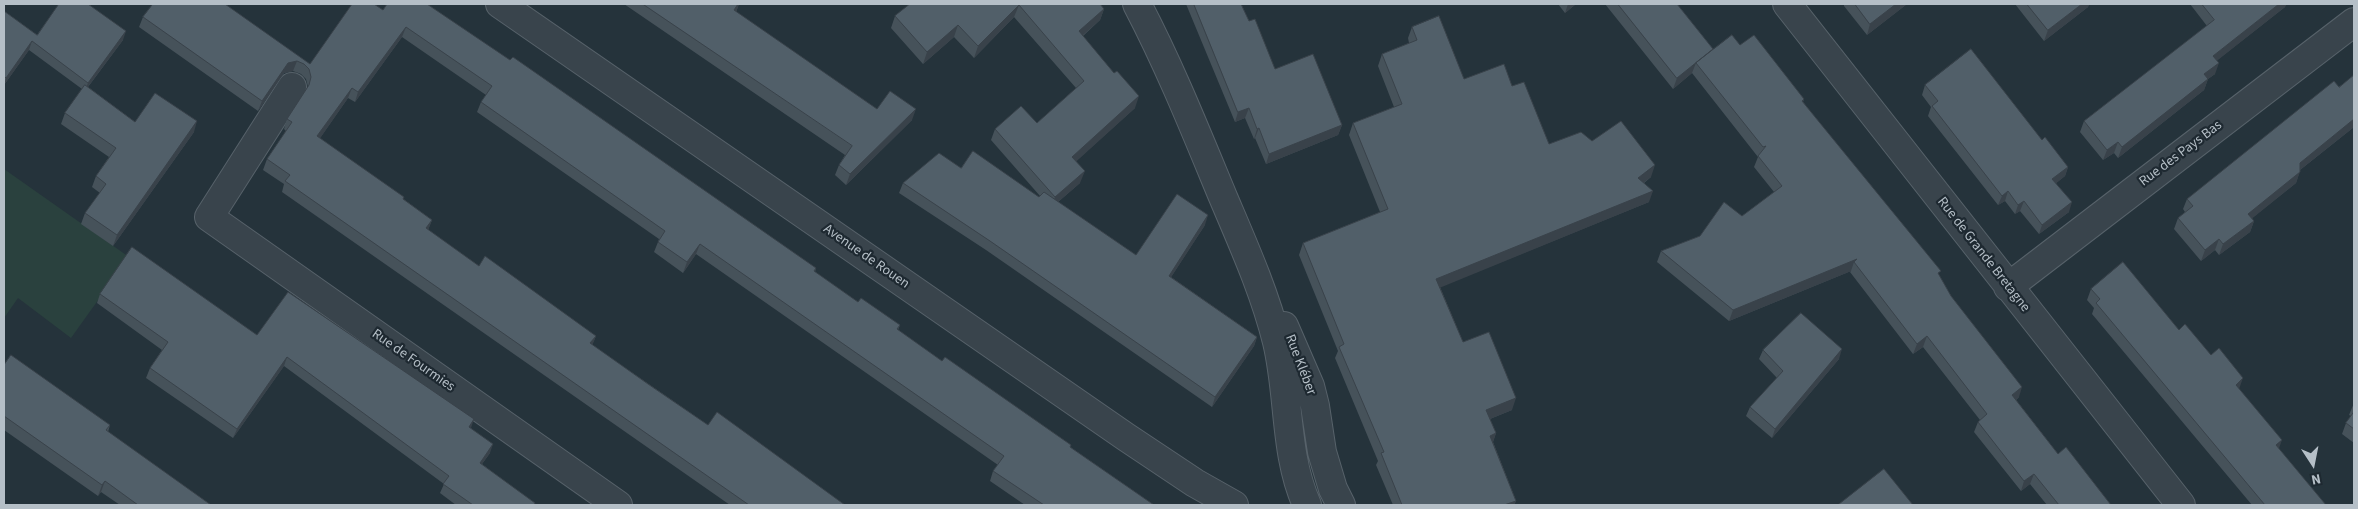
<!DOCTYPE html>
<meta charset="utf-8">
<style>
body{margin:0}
#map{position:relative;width:2358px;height:509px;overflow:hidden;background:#25333b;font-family:"Source Sans 3",sans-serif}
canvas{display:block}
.frame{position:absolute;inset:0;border:5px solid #b5bfc7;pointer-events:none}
.north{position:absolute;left:2288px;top:439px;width:50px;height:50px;-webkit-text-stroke:4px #1e2931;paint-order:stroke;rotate:169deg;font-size:14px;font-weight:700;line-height:20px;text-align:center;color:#b5bfc7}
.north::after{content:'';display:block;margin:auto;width:18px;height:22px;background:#b5bfc7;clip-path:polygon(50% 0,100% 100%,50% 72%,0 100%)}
</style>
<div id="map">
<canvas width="2358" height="509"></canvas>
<div class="frame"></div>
<div class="north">N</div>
</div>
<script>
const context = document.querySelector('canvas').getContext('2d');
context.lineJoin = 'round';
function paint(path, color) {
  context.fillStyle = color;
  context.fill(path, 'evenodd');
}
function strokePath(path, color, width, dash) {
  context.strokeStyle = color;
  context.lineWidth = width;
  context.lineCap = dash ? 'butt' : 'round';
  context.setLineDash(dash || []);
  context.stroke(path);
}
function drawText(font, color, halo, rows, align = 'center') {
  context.font = font + ' "Source Sans 3",sans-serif';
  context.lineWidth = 4.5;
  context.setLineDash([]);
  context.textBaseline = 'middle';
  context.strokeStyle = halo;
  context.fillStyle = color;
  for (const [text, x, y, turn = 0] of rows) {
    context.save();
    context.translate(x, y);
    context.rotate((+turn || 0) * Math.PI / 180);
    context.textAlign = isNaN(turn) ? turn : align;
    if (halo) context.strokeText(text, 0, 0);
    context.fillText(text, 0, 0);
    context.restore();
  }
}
paint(new Path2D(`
 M4,169l125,88 -58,81 -53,-40 -14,20z`), '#2a413e');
const minor = new Path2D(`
 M500,4l626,433 69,46 39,22
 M1137,4c33,63 59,128 86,193 20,47 42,96 54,145 13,54 7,112 30,163
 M1787,4l394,501
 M292,87l-83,130 409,288
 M2008,287l346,-265
 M1284,326l26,60 5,20 7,46 11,37 8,16`);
strokePath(minor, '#57626a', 30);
strokePath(minor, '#39444c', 28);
paint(new Path2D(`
 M624,4h115l-3,8 141,97 35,11 -66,65 -11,-10 4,-10 6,-10z
 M910,4h190l4,5 -4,11 -17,16 52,72 -59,53 4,22 -22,19 78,53 69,-30 -34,52 86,60 -3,9 -42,61 -226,-157 -87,-57 4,-10 58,-15 78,29 1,-1 -49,-56 4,-11 42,-6 39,-35 -62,-71 -40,41 -20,-21 -31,27 -32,-36 4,-12z
 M1186,4h55l8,17 26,48 67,56 -4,10 -72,29 -11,-26 -1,1 -9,-21 -10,4z
 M1558,4h18l-11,9z
 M1605,4h72l36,45 27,-4 64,54 -1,3 136,174 12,20 68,101 -3,3 42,54 53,51h-64l-17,-21 -9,7 -47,-59 4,-10 2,-2 -57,-73 -10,7 -63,-82 1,-1 -122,50 -72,-59 4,-11 39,-15 42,-20 32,-24 -20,-25 4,-10 -66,-84 -19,16z
 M1844,4h63l-40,31 -23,-29z
 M2015,4h74l-1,3 -44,34z
 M2190,4h96l-1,3 -69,54 -1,13 -7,5 -4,11 -86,68 -4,-5 -11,7 -23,-28 4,-11 123,-95z
 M383,10l433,258 -1,4 43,30 42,23 -2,5 44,31 129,84 -1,2 84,58h-129l-35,-24 3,-10 5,-6 -302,-211 -13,19 -29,-21 4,-10 1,-3 -182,-127 4,-10 5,-7 -84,-58 -47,65 -7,-4 -28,40 112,82 -4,10 51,36 117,70 -4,9 116,80 137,80h-115l-448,-313 2,-8 -21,-14 4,-11 19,-28 -2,-2 3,-10 21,-32 -2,-8 -5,-5 -8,-3 -9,2 -26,38 -119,-84 4,-10 167,47z
 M4,11l33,24 86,5 -35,47 47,35 59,10 -81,114 -32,-22 4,-11 15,-20 -8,-6 4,-11 13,-19 -48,-33 4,-11 17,-24 -53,-39 -25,35z
 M1412,27l52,52 48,7 37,58 43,-3 59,36 -7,6 5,19 -209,85 23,55 49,68 -22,9 6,14 -3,9 23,59 -2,4h-121l-17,-40 2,-4 -43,-103 3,-7 -39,-96 4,-12 77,-31 -31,-77 4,-12 41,-16 -16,-41 4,-12 27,-11 -1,-5z
 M2354,77v50l-54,43 -4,13 -44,35 2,3 -4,11 -31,23 -4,-5 -14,11 -27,-32 4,-11 7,-6 -2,-3 4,-10 152,-112z
 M1925,85l117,55 26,27 -3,9 -9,7 13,29 -30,22 -19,-23 -5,3 -10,-13 -7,4 -70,-89 3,-9 -9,-12z
 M2091,289l88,41 60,59 40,60 47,56h-74l-160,-191 2,-6 -7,-8z
 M100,294l157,41 214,93 19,25 -8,11 52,41h-78l-16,-12 4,-9 -160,-118 -51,72 -87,-60 4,-10 12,-18 -65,-47z
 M1763,350l76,9 -67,79 -26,-22 4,-9 27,-29 -18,-19z
 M4,365l106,60 -2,7 103,73h-91l-19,-13 -3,4 -94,-66z
 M2354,403v40l-12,-9 4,-11 5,-7 -2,-1z`), '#46525a');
paint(new Path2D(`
 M738,4h1l-3,8 -2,-2z
 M1568,4h8l-11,9z
 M1896,4h11l-40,31 3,-11z
 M2082,4h7l-1,3 -44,34 4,-11z
 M2279,4h7l-1,3 -76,60 4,-11z
 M1019,5l-5,12 -40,41 4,-12z
 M1104,9l-4,11 -26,23 5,-12z
 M958,25l-4,12 -31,27 4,-12z
 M406,27l-4,10 -47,65 3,-10z
 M126,31l-3,9 -39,52 4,-9z
 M32,41l-3,9 -25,35 2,-7z
 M1713,49l-17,14 -4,10 -19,16 4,-11z
 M297,61l-4,10 -9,2 -26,38 4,-10 26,-38z
 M2219,63l-4,11 -7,5 -4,11 -86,68 4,-11 82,-73z
 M352,88l-4,10 -34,49 3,-11z
 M1139,96l-4,12 -67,61 4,-12z
 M1249,108l-4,10 -10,4 3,-10z
 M916,109l-4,11 -66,65 4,-11z
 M2354,119v8l-58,46 4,-10z
 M197,121l-3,11 -81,114 4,-11z
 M1342,125l-4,10 -72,29 3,-10z
 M1259,128l-4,10 -1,1 3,-10z
 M2118,142l-4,11 -11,7 4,-10z
 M1655,165l-4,12 -17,13 4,-12z
 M2068,167l-3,9 -16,13 3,-10z
 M1085,171l-5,12 -29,25 4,-11z
 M2300,172l-4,11 -52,42 4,-11z
 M1653,191l-4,11 -217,89 4,-12z
 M2008,191l-3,10 -7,4 4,-9z
 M2024,201l-4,10 -5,3 3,-9z
 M2072,202l-3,10 -30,22 3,-9z
 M1208,215l-3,10 -39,60 3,-9z
 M432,220l-4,10 -2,-2z
 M2254,221l-4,11 -31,23 4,-11z
 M2219,239l-4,11 -14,11 4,-11z
 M700,244l-4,10 -13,19 4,-11z
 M1857,259l-3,3 -3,9 -122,50 4,-11z
 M596,336l-4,10 -2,-3z
 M1927,336l-4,11 -10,7 4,-10z
 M1257,337l-3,9 -42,61 3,-10z
 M1842,349l-3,10 -67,79 3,-9z
 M287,357l-3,9 -51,72 4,-9z
 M2243,378l-4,11 -3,-4z
 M2022,387l-3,10 -11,9 4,-11z
 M1516,398l-4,12 -30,12 4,-12z
 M474,419l-3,9 -2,-1z
 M1496,433l-4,12 -2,-9z
 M2282,440l-4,11 -2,-6z
 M493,444l-3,9 -14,19 4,-9z
 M2034,474l-4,10 -9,7 3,-10z
 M105,481l-4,11 -3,4 4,-11z
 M1516,501l-2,4h-10z`), '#39424a');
const building = new Path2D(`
 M59,4h29l38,27 -38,52 -56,-42 -26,37 -2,-2v-65l33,24z
 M153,4h72l85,60 42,-60h22l9,6 4,-6h40l83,56 3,-3 303,211 -2,3 44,31 3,-4 39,27 -3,4 45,32 3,-4 126,88 -1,2 84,58h-110l-51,-34 11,-15 -304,-212 -13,18 -29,-20 7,-11 -184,-129 11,-16 -86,-59 -48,65 -6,-4 -35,48 87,61 -1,2 29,21 -6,8 53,38 6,-10 111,80 -6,7 58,41 60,41 9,-13 128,93h-96l-464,-324 5,-6 -23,-16 25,-37 -5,-3 22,-34 2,-8 -2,-8 -5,-5 -7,-3 -9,2 -26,38 -119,-84z
 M643,4h95l-4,6 143,99 13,-18 26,18 -66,65 -11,-9 13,-19z
 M910,4h190l4,5 -25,22 35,42 3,-2 22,25 -67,61 13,14 -30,26 -60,-68 26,-23 16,17 47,-42 -65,-76 -41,41 -20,-21 -31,27 -32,-36z
 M1194,4h47l8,17 6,-2 20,50 38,-15 29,71 -73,29 -10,-26 -2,1 -8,-21 -11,4z
 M1618,4h59l36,45 -36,29z
 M1855,4h41l-26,20z
 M2027,4h55l-34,26z
 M2202,4h77l-66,52 6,7 -15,11 4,5 -86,68 -4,-5 -11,8 -23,-29 130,-101z
 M1439,16l25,63 40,-15 8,22 12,-4 25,62 32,-12 11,9 29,-20 34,44 -17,13 15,13 -217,88 27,63 26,-10 27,66 -30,12 10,23 -6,3 26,65 -12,4h-102l-21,-52 3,-1 -45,-105 5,-3 -41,-101 85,-34 -35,-86 49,-19 -20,-50 35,-14 -5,-13z
 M1732,35l8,10 14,-10 50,64 -2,2 139,170 -3,2 13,23 71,91 -10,8 46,59 8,-7 45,58h-52l-25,-31 -10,7 -46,-59 9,-8 -60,-78 -10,8 -63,-82 3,-3 -124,51 -72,-59 39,-15 24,-34 18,14 40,-30 -24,-30 8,-10 -3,1 -67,-84z
 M1971,49l71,91 3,-3 23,30 -16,12 20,23 -30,23 -18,-24 -6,4 -10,-14 -6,5 -70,-90 6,-5 -13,-16z
 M2353,76l1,1v42l-54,44v9l-52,42 6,7 -31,23 -4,-5 -14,11 -27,-32 15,-12 -6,-7 147,-118 5,6z
 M85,85l50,37 20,-29 42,28 -80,114 -32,-22 21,-29 -10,-8 20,-28 -51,-35z
 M973,151l66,46 5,-5 92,63 41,-61 31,21 -39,61 88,61 -42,60 -225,-156 -87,-58 36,-30 22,15z
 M132,247l125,88 31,-43 186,127 -5,8 24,17 -13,19 55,40 -1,2h-61l-30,-21 6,-8 -162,-119 -50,72 -87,-61 18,-26 -68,-48z
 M2123,262l56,68 6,-6 26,31 8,-7 24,30 -7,7 46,55 -6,5 50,60h-61l-169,-202 4,-4 -9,-10z
 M1801,313l41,36 -67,80 -25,-22 33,-36 -20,-21z
 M11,355l99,70 -4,5 105,75h-73l-33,-24 -3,4 -98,-69v-51z
 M2354,412v17l-8,-6z
 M1884,469l29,36h-75z`);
paint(building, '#515f69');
strokePath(building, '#39424a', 1);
drawText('14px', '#b5bfc7', '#1e2931', [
 ["Rue des Pays Bas",2181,154,-37],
 ["Rue de Grande Bretagne",1983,255,52],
 ["Avenue de Rouen",866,257,35],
 ["Rue de Fourmies",413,361,35],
 ["Rue Kléber",1300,365,69]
]);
</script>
